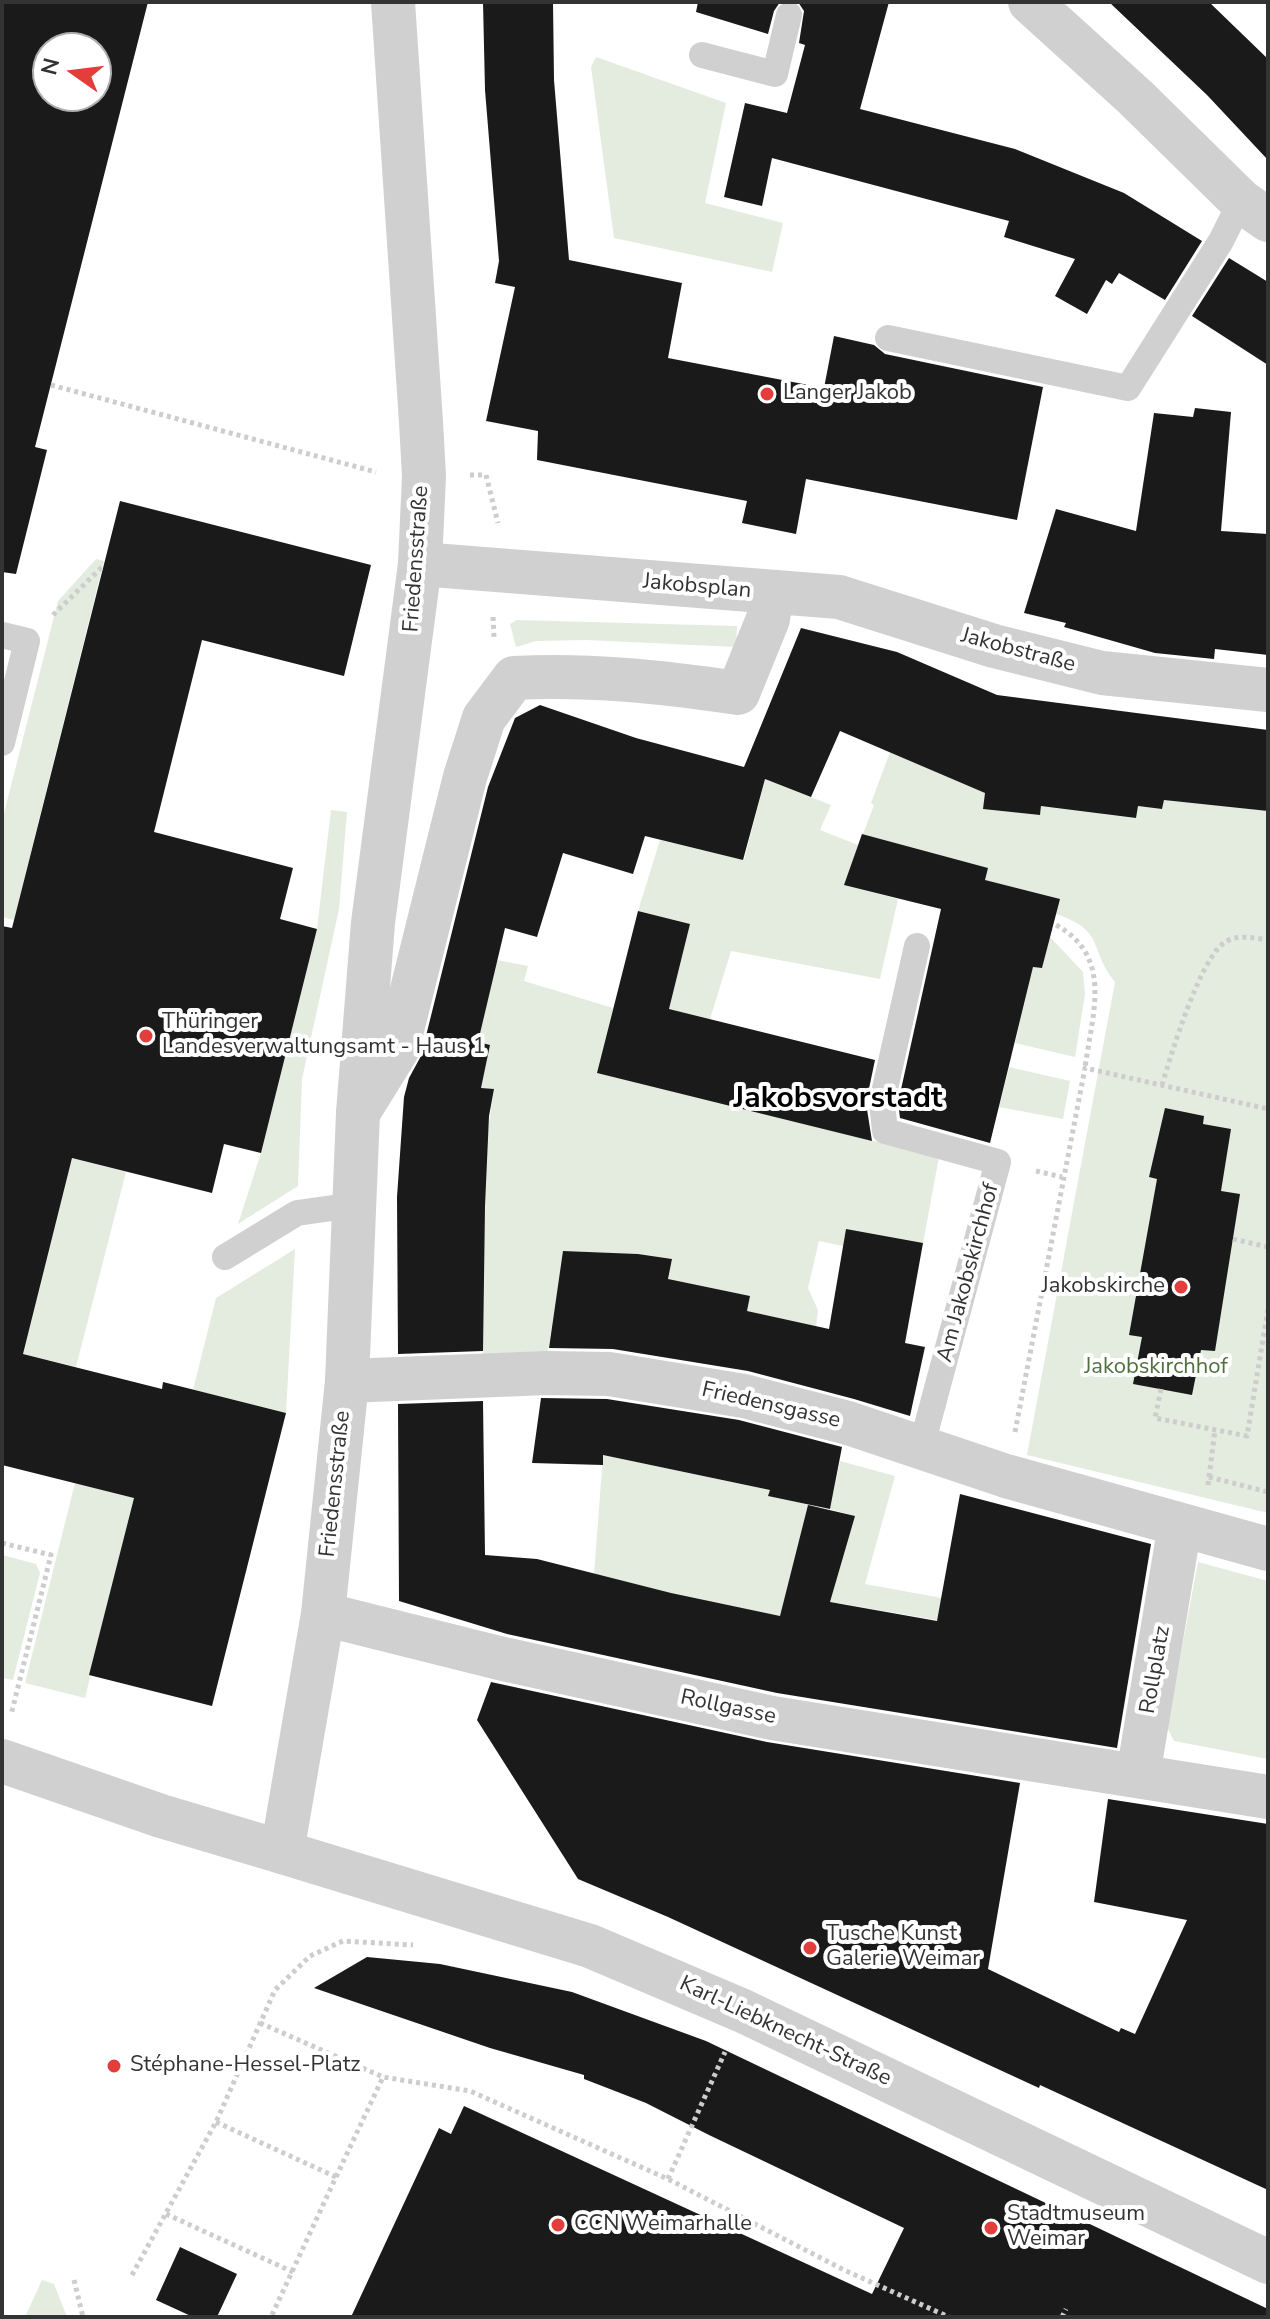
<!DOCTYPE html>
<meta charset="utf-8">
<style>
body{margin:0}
#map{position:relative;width:1270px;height:2319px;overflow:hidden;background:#fff;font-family:"Nunito Sans",sans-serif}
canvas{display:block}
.frame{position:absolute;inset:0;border:4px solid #333;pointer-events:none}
.north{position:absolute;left:32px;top:32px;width:80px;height:80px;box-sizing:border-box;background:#fff;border:2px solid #adadad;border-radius:50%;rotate:284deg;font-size:22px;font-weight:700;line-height:32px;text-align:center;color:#333}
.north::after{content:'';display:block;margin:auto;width:28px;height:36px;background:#e33e3b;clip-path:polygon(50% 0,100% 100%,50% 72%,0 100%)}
</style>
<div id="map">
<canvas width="1270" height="2319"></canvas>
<div class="frame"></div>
<div class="north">N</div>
</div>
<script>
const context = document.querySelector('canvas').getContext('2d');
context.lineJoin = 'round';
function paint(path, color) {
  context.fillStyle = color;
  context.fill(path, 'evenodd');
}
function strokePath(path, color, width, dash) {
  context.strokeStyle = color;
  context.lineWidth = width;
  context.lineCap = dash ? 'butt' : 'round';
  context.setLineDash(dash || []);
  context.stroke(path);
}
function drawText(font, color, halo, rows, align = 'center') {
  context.font = font + ' "Nunito Sans",sans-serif';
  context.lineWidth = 8;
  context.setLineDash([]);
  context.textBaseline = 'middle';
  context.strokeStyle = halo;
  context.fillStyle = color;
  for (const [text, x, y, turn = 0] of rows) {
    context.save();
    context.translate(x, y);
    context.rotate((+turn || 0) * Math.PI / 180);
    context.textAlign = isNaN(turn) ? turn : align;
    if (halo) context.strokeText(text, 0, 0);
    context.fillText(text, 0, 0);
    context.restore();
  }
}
paint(new Path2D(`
 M596,57l130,46 -21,100 78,20 -11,49 -158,-34 -23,-171z
 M96,559l8,2 -90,359 -12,-3v-96l56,-220z
 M517,620l220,6 -1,21 -150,-7 -50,1 -20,6 -6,-23z
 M890,752l95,41 -1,16 56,6 3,-21 60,6 -1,14 33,4 3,-12 24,3 2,-10 104,12v702l-241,-58 88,-473c-27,-34 -9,-51 -59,-68l3,-15 -74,-19 2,-12 -124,-34 11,-29 -3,-2z
 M765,779l66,26 -11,25 38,15 -13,40 53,14 -18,80 -149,-28 -21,68 -41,-10 21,-85 -52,-13 22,-71 84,20z
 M331,810l16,2 -8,97 -37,170 -4,107 -60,38 23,-71 56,-224z
 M1050,937l33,35 2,22 -10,63 -60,-14 18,-76 9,1z
 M497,960l31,6 -4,15 89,27 -15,65 341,84 -16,86 -80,3 -24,-5 -11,47 10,22 -2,17 -69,-16 3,-15 -82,-16 4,-21 -34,-5 -74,-3 -17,106 -64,4c-1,-86 -4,-188 11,-271l-28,-3 19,-19 5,-23 -12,-3z
 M1009,1067l61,14 -7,38 -64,-12z
 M72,1158l54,14 -50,195 -53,-13z
 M295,1249l-9,164 -93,-23 23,-92z
 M603,1455l167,35 -1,6 46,10 -10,42 -6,71 -59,-9 -146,-35z
 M840,1461l55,15 -30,108 77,14 6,24 -110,-19 -14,21 30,-108 -24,-7z
 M75,1483l59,14 -49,201 -60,-15z
 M2,1555l34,9 4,9 -27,107 -11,-2z
 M1198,1562l70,19v178l-94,-18 -7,-14z
 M42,2280l12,4 13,33h-42z`), '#e4ecdf');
paint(new Path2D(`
 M2,2h146l-113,445 12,3 -31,124 -14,-2zM48,48h48v48h-48z
 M483,2h70l1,78 15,180 113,23 -14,75 156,30 10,-52 40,9 11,9 158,33 -26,133 -211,-41 -10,55 -54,-11 5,-22 -210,-41 1,-29 -52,-10 29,-134 -20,-4 4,-22 -14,-171z
 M698,2h82l-6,9 -6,23 -72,-22z
 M798,2h91l-29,107 155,40 109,44 78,48 -37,59 -46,-27 -7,11 -6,-4 -19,34 -32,-18 20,-37 -71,-22 5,-16 -237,-63 -10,48 -38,-9 21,-94 42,10 18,-68 -6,-2 5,-32z
 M1109,2h100l59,57v101l-61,-65z
 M1229,258l39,24v83l-76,-49z
 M1195,408l36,4 -10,119 47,3v121l-53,-6 -1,10 -59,-6 -91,-26 2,-4 -42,-10 32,-104 80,22 18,-118 39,4z
 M120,501l251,64 -27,111 -142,-36 -48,192 139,36 -13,51 37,10 -56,224 -37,-9 -12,49 -140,-35 -49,196 139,35 1,-7 123,31 -74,293 -123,-31 45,-177 -132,-33v-539l10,2z
 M801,628l96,24 100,43 271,35v81l-104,-11 -2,9 -24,-3 -2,12 -95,-12 -1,9 -57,-6 2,-16 -145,-62 -29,66 -46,-18 -22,81 -98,-24 -12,38 -70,-21 -26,84 -32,-9 -27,114 12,3 -9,43 13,1 -5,27 -4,90 -2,145 -85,3 -1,-157 7,-100 5,-19 12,-22 67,-269 27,-69 25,-13 96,33 108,29z
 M862,834l126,34 -3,12 75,19 -18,69 -9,-1 -43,176 -90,-25 -2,-15 43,-194 -97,-24z
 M638,911l52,13 -21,85 206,51 -9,43 6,38 -275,-68z
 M1165,1108l39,8 -1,8 28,5 -10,62 19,3 -25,157 -14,-1 -9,45 -59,-11 9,-47 -13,-2 28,-156 -8,-2z
 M846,1229l77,14 -18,100 20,4 -15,69 -56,-17 -106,-28 -135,-22 -64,-1 14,-97 75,3 34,5 -4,20 82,17 -3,15 82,18z
 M541,1398l66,1 132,21 103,27 -12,62 -62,-13 2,-6 -167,-35v10l-71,-2z
 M483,1401l2,154 52,4 134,34 109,23 28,-111 47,11 -25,86 107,19 23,-127 191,50 -34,204 -340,-55 -270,-59 -108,-33 -1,-197z
 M491,1682l276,60 253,41 -32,186 131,63 2,-4 14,6 52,-114 -93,-18 14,-103 160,25v366l-228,-105 -1,3 -371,-171 -90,-38 -101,-159z
 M367,1957l73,7 132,28 134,49 562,268v8h-917l88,-189 12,6 13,-28 408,188 32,-66 -195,-93 -63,-32 -62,-24v-4l-94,-27 -176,-60z
 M180,2247l57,27 -20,43h-24l-37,-17z`), '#1a1a1a');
strokePath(new Path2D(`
 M51,385l325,87
 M470,475h16l12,48
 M53,615l50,-49
 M493,617l1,21
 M1056,925c58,32 36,89 29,143
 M1162,1085c9,-30 38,-127 63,-143 13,-8 29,-4 43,-2
 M1036,1171l26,6
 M1233,1239l35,8
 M1161,1389l-6,29 92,18 21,-127
 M1015,1432l70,-364 183,41
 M1209,1477l59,15
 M1208,1485l7,-55
 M2,1543l49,12 -40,160
 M260,2023l123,54
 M216,2122l120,55 -65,140
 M336,2177l47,-100 87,14 198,88 176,91 105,47
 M668,2179l57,-127
 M166,2214l127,58
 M132,2275l84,-153 59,-132 35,-34 33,-15 70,4
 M74,2280l9,37
 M1062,2317l4,-8`), '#cdcdcd', 5, [4, 4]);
strokePath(new Path2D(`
 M702,55l73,19 14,-59
 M888,338l240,50 93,-147 20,-40
 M2,635l25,6 -25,102
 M917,946l-35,156 3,29 113,31 -77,286
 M225,1257l72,-44 57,-8`), '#d0d0d0', 26);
strokePath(new Path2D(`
 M1030,2l105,95 106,104 27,19
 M420,564l419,33 155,49 108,27 166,17
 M358,1113l39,-63 68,-273 19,-59 30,-40c75,-4 149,4 224,15l30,-74 4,-26
 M347,1381l200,-8 62,1 135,22 104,27 158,53 262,73
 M323,1614l176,44 273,60 496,79
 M1138,1775l42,-250
 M282,1852l308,94 153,65 525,251`), '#d0d0d0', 44);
strokePath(new Path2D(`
 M2,1761l159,55 121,36 41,-238 24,-233 11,-268 15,-190 47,-359 4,-88 -3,-54 -28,-420`), '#d0d0d0', 44);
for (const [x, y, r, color] of [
 [767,394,8,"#e33e3b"],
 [146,1036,8,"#e33e3b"],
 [1181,1287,8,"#e33e3b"],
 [810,1948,8,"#e33e3b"],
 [114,2066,8,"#e33e3b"],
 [558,2225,8,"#e33e3b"],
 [991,2228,8,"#e33e3b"]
]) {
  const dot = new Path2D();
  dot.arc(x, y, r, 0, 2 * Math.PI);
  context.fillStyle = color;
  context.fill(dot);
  strokePath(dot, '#fff', 3);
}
drawText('22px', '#333', '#fff', [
 ["Langer Jakob",783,394],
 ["Thüringer",162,1023],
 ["Landesverwaltungsamt - Haus 1",162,1048],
 ["Jakobskirche",1165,1287,"right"],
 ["Tusche Kunst",826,1935],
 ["Galerie Weimar",826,1960],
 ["Stéphane-Hessel-Platz",130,2066],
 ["Stadtmuseum",1007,2215],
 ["Weimar",1007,2240],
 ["CCN Weimarhalle",574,2225]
], 'left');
drawText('22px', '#333', '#fff', [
 ["Friedensstraße",417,559,-86],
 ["Jakobsplan",697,587,5],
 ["Jakobstraße",1018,651,15],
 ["Am Jakobskirchhof",969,1273,-75],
 ["Friedensgasse",771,1406,13],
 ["Friedensstraße",336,1484,-84],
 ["Rollplatz",1156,1670,-80],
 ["Rollgasse",728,1708,12],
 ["Karl-Liebknecht-Straße",785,2032,25]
]);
drawText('22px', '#516f3f', '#fff', [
 ["Jakobskirchhof",1156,1368]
]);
drawText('bold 30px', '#000', '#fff', [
 ["Jakobsvorstadt",838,1100]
]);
</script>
